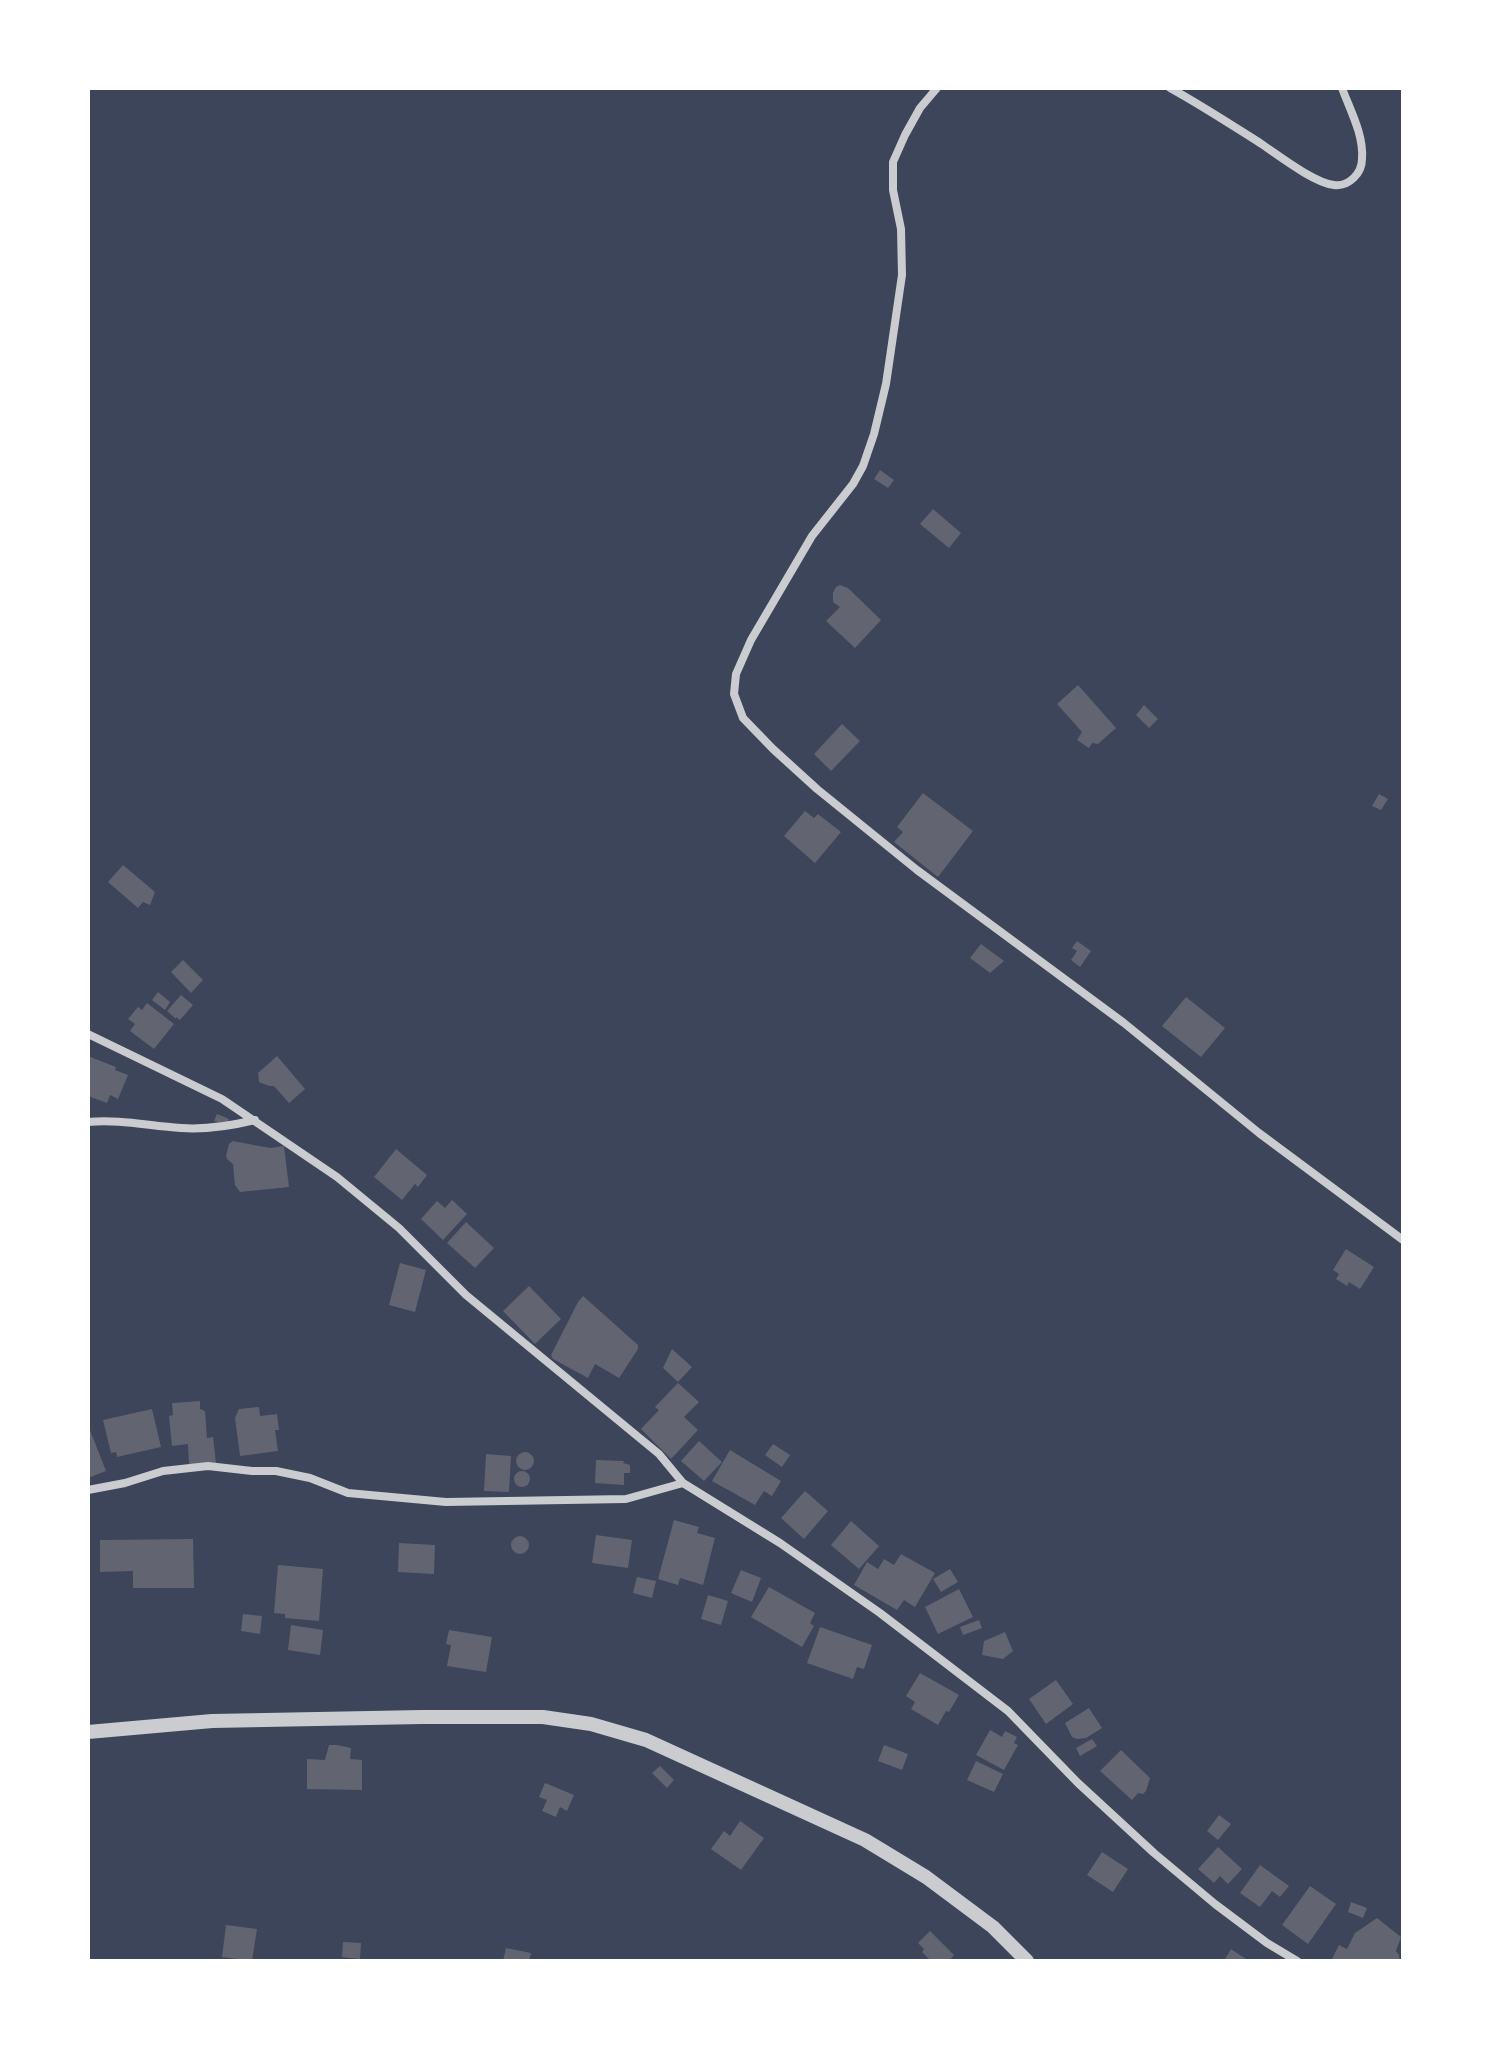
<!DOCTYPE html>
<style>
body{margin:0}
#map{position:relative;width:1491px;height:2049px;overflow:hidden;background:#2d3142;font-family:"Nunito Sans",sans-serif}
canvas{display:block}
.frame{position:absolute;inset:0;border:90px solid #fff;pointer-events:none}
</style>
<div id="map">
<canvas width="1491" height="2049"></canvas>
<div class="frame"></div>
</div>
<script>
const context = document.querySelector('canvas').getContext('2d');
context.lineJoin = 'round';
function paint(path, color) {
  context.fillStyle = color;
  context.fill(path, 'evenodd');
}
function strokePath(path, color, width, dash) {
  context.strokeStyle = color;
  context.lineWidth = width;
  context.lineCap = dash ? 'butt' : 'round';
  context.setLineDash(dash || []);
  context.stroke(path);
}
paint(new Path2D(`
 M88,88h1315v1873h-1315z`), '#3c4559');
paint(new Path2D(`
 M880,470l14,10 -6,8 -14,-9z
 M933,509l28,24 -12,15 -29,-24z
 M840,585l8,3 33,32 -26,28 -29,-27 14,-14 -7,-5v-9l3,-6z
 M1078,685l38,43 -18,16 -6,-1 -3,5 -12,-8 5,-8 -25,-28z
 M1144,705l14,14 -9,9 -13,-13z
 M842,724l18,17 -29,30 -17,-17z
 M923,793l50,38 -35,46 -44,-35 9,-10 -6,-5z
 M1379,794l9,5 -7,11 -9,-4z
 M805,811l9,7 4,-4 23,18 -26,31 -31,-27z
 M123,865l32,27 -5,13 -7,-3 -5,6 -30,-26z
 M1077,941l14,10 -11,16 -9,-7 6,-9 -5,-3z
 M981,944l23,17 -14,12 -20,-15z
 M183,960l20,20 -12,13 -20,-21z
 M158,992l12,10 -5,8 -13,-10z
 M181,995l12,10 -13,15 -4,-3v2l-9,-8z
 M1186,997l39,31 -24,29 -39,-31z
 M147,1003l27,21 -20,25 -24,-18 5,-7 -7,-5 10,-12 4,3z
 M88,1056l28,11 -1,3 13,5 -10,24 -8,-4 -3,8 -19,-7z
 M277,1056l28,33 -16,14 -15,-17h-5l-10,-4 -1,-9z
 M217,1114l12,5 -2,5 -13,-3z
 M233,1141l37,7 14,-2 5,41 -49,5 -5,-7 -2,-21 -6,-5 -1,-3 3,-12z
 M396,1149l31,26 -9,12 -3,-3 -13,16 -28,-23z
 M452,1200l15,14 -24,26 -22,-21 16,-18 8,7z
 M466,1222l28,26 -19,20 -28,-25z
 M1346,1249l28,18 -14,22 -11,-7 -2,4 -11,-7 3,-5 -6,-4z
 M400,1263l26,7 -11,42 -26,-7z
 M529,1286l32,33 -26,25 -32,-33z
 M583,1296l55,49v4l-19,29 -24,-14 -7,14 -35,-19 -2,-4 27,-53z
 M672,1349l20,18 -14,15 -15,-14z
 M678,1383l21,19 -15,15 14,13 -27,29 -30,-30 18,-19 -4,-3z
 M200,1401v8l5,2 2,27 6,-1 3,26 -27,2 -1,-21 -16,2 -3,-30 4,-1 -1,-12z
 M259,1407l1,9 17,-2 2,16h-4l3,21 -38,5 -5,-38 4,-9z
 M152,1409l9,38 -44,10 -1,-5 -5,1 -8,-33z
 M88,1425l18,46 -18,7z
 M699,1441l23,21 -18,19 -23,-20z
 M773,1444l17,11 -8,12 -17,-12z
 M730,1450l51,31 -9,15 -8,-5 -9,14 -43,-24z
 M516 1461a9 9 0 1 1 18 0a9 9 0 1 1-18 0Z
 M486,1454l25,2 -2,36 -25,-1z
 M596,1460l28,1 -1,2 7,2v8h-6v12l-29,-2z
 M514 1479a8 8 0 1 1 16 0a8 8 0 1 1-16 0Z
 M805,1491l23,20 -24,28 -23,-21z
 M674,1520l25,7 -2,6 18,5 -12,47 -23,-7 -2,7 -20,-6z
 M851,1521l28,25 -20,23 -28,-24z
 M596,1535l36,5 -4,28 -36,-5z
 M511 1545a9 9 0 1 1 18 0a9 9 0 1 1-18 0Z
 M193,1539l1,49h-61v-17l-33,1v-32z
 M399,1543l36,2 -1,29 -36,-2z
 M901,1554l34,19 -20,34 -11,-7 -7,10 -43,-25 13,-23 11,7 6,-10 10,6z
 M278,1565l45,4 -4,52 -34,-3v-4l-11,-1z
 M950,1569l8,13 -17,10 -8,-13z
 M741,1570l20,8 -9,24 -21,-9z
 M637,1577l19,4 -4,17 -19,-5z
 M769,1587l46,26 -5,10 4,3 -12,21 -51,-30z
 M959,1589l14,28 -35,17 -13,-27z
 M708,1595l20,6 -7,24 -20,-6z
 M243,1614l19,2 -2,18 -19,-3z
 M979,1620l3,8 -19,7 -3,-8z
 M291,1625l32,5 -3,25 -32,-5z
 M820,1627l52,18 -8,24 -7,-2 -4,12 -46,-16z
 M449,1630l43,7 -6,35 -39,-6 4,-21 -5,-1z
 M1005,1632l8,19 -10,8 -21,-4 2,-14z
 M920,1673l39,22 -10,17 -3,-1 -8,14 -27,-16 4,-7 -9,-6z
 M1056,1680l17,24 -27,20 -17,-25z
 M1089,1708l13,20 -16,10 -9,1 -5,-2 -7,-14z
 M990,1730l12,7 3,-6 12,6 -3,6 4,2 -14,25 -28,-15z
 M1092,1739l5,7 -17,10 -4,-8z
 M329,1745h8l14,3 -1,11 12,1v30l-55,-1v-30l18,1z
 M884,1745l24,9 -6,16 -24,-9z
 M1121,1750l29,28 -4,13 -3,3 -5,-1 -6,7 -32,-29z
 M976,1761l27,13 -9,18 -27,-12z
 M660,1766l14,14 -7,8 -15,-15z
 M545,1783l29,12 -7,16 -7,-4 -4,10 -14,-6 5,-11 -8,-3z
 M1219,1815l12,9 -13,16 -11,-9z
 M740,1821l24,17 -23,32 -30,-21 13,-18 6,5z
 M1218,1847l24,22 -14,15 -8,-8 -6,7 -16,-14z
 M1102,1852l26,17 -15,23 -26,-17z
 M1260,1865l29,21 -9,11 -8,-6 -12,16 -20,-14z
 M1310,1886l26,18 -28,40 -26,-19z
 M1351,1902l16,6 -4,10 -15,-6z
 M1377,1918l24,19 -5,14 3,4 1,6h-69l8,-16 8,4 8,-16z
 M226,1925l31,4 -5,32 -30,-4z
 M930,1931l24,24 -5,6h-18l-9,-9 2,-3 -6,-6z
 M343,1942l18,1 -1,16 -18,-2z
 M506,1948l25,5 -2,8h-26z
 M1231,1949l18,12h-25z`), '#626471');
strokePath(new Path2D(`
 M937,88l-17,20 -15,27 -12,27v28l8,39 1,46 -16,109 -12,50 -11,32 -10,18 -41,52 -61,104 -15,34 -2,20 9,24 30,31 44,40 100,81 207,153 135,110 144,107
 M1170,88c31,17 60,36 90,55 18,12 54,40 74,42 15,2 28,-12 28,-26 2,-24 -12,-49 -20,-71
 M88,1034l134,65 115,78 62,51 67,67 193,159 24,29 97,60 100,70 128,98 70,72 76,70 61,51 52,39 30,18
 M88,1122c32,-3 61,4 93,6 25,2 49,-2 74,-8
 M88,1490l37,-7 38,-12 45,-5 44,5h24l34,7 38,15 98,9 180,-3 57,-16`), '#caccd0', 8);
strokePath(new Path2D(`
 M88,1732l124,-11 210,-4h121l48,7 55,16 219,100 61,37 67,50 34,34`), '#caccd0', 14);
</script>
